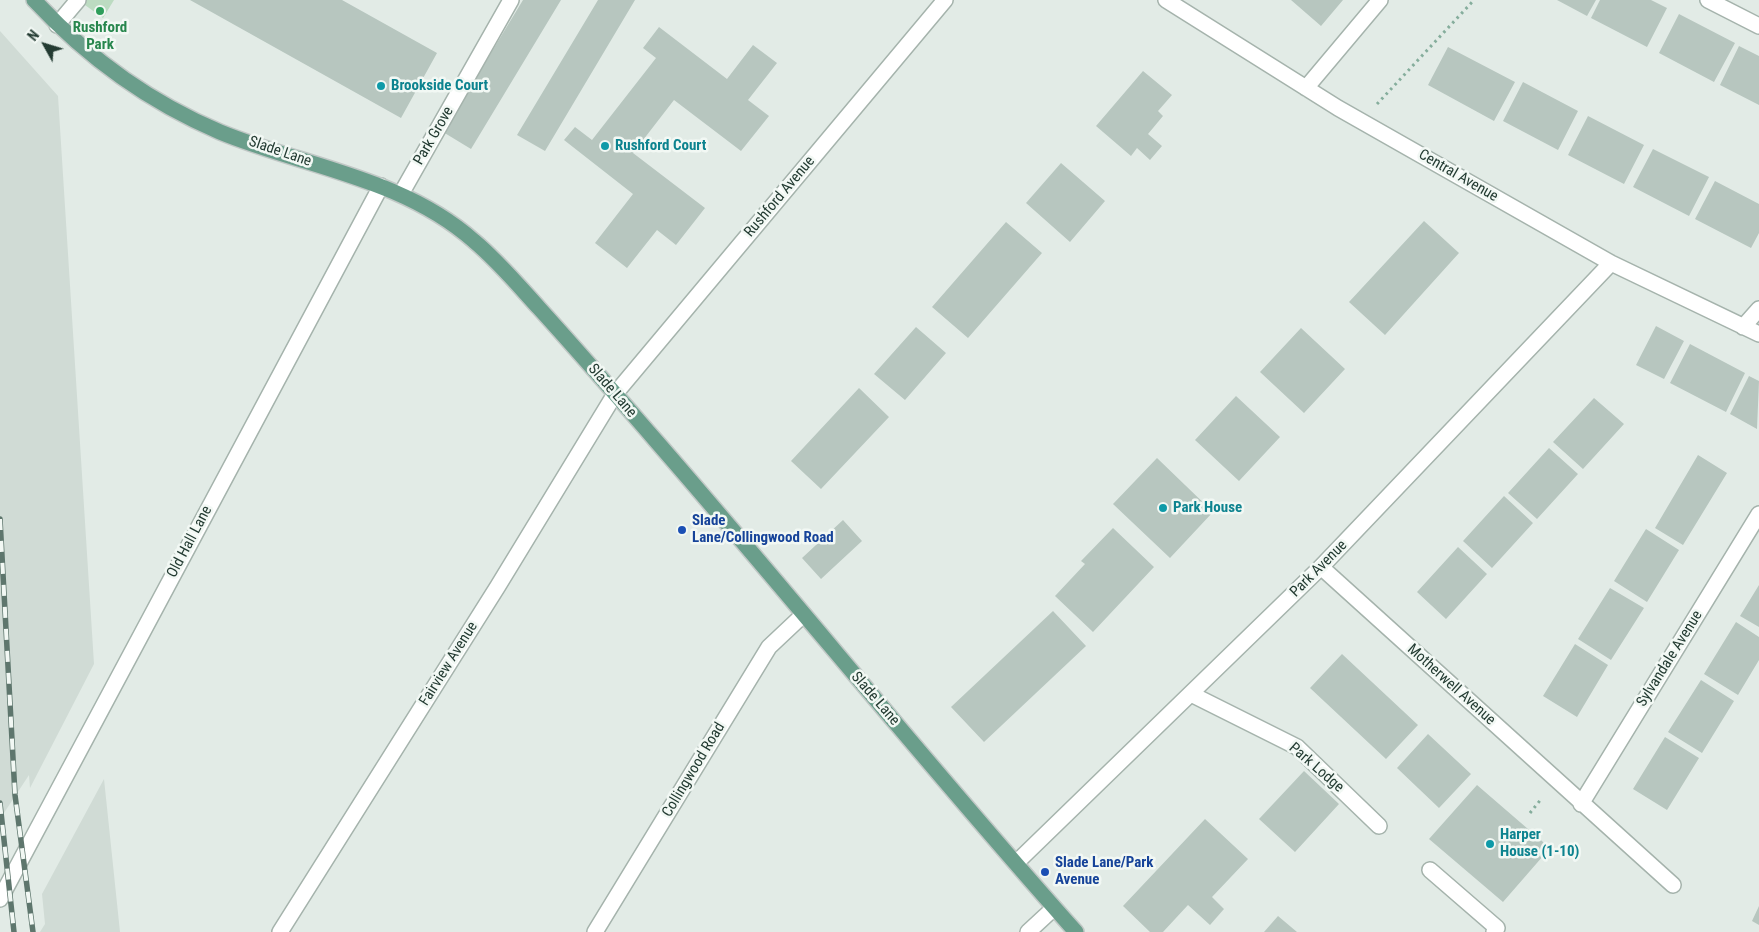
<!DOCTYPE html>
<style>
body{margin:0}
#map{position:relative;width:1759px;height:932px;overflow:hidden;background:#e2ebe6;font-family:"Roboto Condensed",sans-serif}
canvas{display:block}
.north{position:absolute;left:20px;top:20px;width:50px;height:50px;-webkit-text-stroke:4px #f2f8f4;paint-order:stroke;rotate:309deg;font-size:14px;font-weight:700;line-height:20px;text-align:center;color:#233b32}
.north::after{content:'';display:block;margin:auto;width:18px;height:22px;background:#233b32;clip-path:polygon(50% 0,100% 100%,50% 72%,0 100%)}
</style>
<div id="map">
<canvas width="1759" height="932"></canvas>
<div class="north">N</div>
</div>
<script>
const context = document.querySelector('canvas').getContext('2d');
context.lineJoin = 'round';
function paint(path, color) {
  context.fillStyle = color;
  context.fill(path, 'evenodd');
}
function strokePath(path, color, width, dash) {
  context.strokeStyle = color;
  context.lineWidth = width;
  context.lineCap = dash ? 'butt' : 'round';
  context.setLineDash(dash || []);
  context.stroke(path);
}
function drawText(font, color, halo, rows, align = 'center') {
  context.font = font + ' "Roboto Condensed",sans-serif';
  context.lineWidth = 5;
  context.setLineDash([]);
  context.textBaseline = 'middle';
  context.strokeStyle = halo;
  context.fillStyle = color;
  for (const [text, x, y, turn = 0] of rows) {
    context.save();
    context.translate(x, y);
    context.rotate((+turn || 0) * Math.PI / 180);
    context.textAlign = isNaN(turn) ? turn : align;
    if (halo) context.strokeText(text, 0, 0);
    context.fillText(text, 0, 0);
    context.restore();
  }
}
paint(new Path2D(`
 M0,31l58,65 36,568 -64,124 -1,-13 -29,44z
 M104,779l16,153h-80l5,-8 -3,-30z`), '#d0dbd5');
paint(new Path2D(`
 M78,0h36l-11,18z`), '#bcdbc1');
paint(new Path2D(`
 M190,0h152l95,53 -36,65z
 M523,0h38l-90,149 -28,-17z
 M598,0h37l-90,151 -28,-16z
 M1291,0h52l-22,26z
 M1557,0h39l-9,16z
 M1600,0h51l16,8 -20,39 -56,-29z
 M1679,14l56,29 -21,39 -55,-29z
 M659,27l68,52 26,-34 24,18 -29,37 21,16 -28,35 -67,-51 -41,53 72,55 -29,37 -19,-15 -30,38 -32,-25 38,-49 -69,-54 11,-13 17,13 64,-82 -13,-10z
 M1739,46l20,10v49l-39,-20z
 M1448,47l67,35 -21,39 -66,-36z
 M1143,71l29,24 -14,16 5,5 -15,18 14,12 -12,14 -13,-12 -6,8 -35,-30z
 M1523,82l55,29 -20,39 -55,-29z
 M1588,116l56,29 -20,39 -56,-29z
 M1653,149l56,28 -20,39 -56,-29z
 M1061,163l44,38 -35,41 -44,-39z
 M1715,181l44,23v29l-8,15 -56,-29z
 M1424,221l35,32 -74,82 -36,-33z
 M1006,222l36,31 -74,85 -36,-31z
 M1656,326l28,15 -20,38 -28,-14z
 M916,327l30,26 -41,47 -31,-26z
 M1301,328l44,41 -41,44 -44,-41z
 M1690,344l55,29 -19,39 -56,-29z
 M1749,376l10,5 -2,48 -27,-15z
 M859,388l30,29 -68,72 -30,-28z
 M1236,396l44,41 -41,44 -44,-41z
 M1594,398l30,26 -41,45 -30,-27z
 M1549,448l29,26 -41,45 -29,-26z
 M1698,455l29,18 -44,72 -28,-17z
 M1157,458l56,54 -43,46 -57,-54z
 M1504,496l29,27 -41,45 -29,-27z
 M843,520l19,21 -41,38 -19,-21z
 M1113,528l41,39 -61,65 -38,-36 30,-32 -4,-3z
 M1646,529l33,21 -32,52 -33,-21z
 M1458,547l29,27 -41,45 -29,-27z
 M1759,585v42l-19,-11z
 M1610,588l34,20 -33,52 -33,-21z
 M1053,611l33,35 -102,96 -33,-35z
 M1736,622l23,15v23l-21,35 -34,-21z
 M1575,644l33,21 -31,52 -34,-21z
 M1342,654l76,71 -32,34 -76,-71z
 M1701,680l33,21 -32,52 -34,-21z
 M1428,734l43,40 -32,34 -42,-40z
 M1665,737l34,21 -32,52 -34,-21z
 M1304,771l35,33 -44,48 -36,-33z
 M1477,785l73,63 -47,54 -74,-63z
 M1205,819l43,40 -36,38 12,12 -14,16 -22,-20 -25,27h-13l-27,-26z
 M1759,906v19l-7,-4z
 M1278,916l19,16h-33z`), '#b7c6bf');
const minor = new Path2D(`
 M1166,0l172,108 273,155 148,71
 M1708,0l51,26
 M57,25l21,-25
 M1306,88l74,-88
 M401,194l110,-194
 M1743,327l16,-18
 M1321,567l352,318
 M1191,694l106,53 82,79
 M1581,804l178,-290
 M1016,863l305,-296 290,-304
 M1430,870l67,58 -3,4
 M0,899l381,-713
 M280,932l218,-346 117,-192 330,-394
 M595,932l174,-285 34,-32
 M1028,932l26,-24`);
const major = new Path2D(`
 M34,0c52,56 115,102 186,132 85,35 183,46 254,109 24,20 44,44 65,67 40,44 79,89 118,134 141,162 276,330 419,490`);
strokePath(minor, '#a5b3ac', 18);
strokePath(major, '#c1c8c6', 18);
strokePath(new Path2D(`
 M1377,104l97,-104
 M1530,813l12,-15`), '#85ad9c', 3, [2.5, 4]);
strokePath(minor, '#fff', 15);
strokePath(major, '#6a9e8b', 15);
const rail = new Path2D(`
 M0,519l15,276 18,137
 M0,803l14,129`);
strokePath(rail, '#5e766d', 5.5);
strokePath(rail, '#f2f8f4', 4, [11]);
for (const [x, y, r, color] of [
 [100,11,5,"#2e9e5b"],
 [381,86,5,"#0f9aa8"],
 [605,146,5,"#0f9aa8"],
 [1163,508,5,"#0f9aa8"],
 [682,530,5,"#1a4fb4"],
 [1490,844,5,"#0f9aa8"],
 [1045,872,5,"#1a4fb4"]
]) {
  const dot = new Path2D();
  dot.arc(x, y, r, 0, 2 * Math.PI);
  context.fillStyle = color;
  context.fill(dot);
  strokePath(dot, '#f2f8f4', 2);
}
drawText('bold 15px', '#27864d', '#f2f8f4', [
 ["Rushford",100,28],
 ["Park",100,45]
]);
drawText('bold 15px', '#0d838f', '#f2f8f4', [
 ["Brookside Court",391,86],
 ["Rushford Court",615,146],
 ["Park House",1173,508],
 ["Harper",1500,835],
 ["House (1-10)",1500,852]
], 'left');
drawText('15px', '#233b32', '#f2f8f4', [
 ["Park Grove",434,136,-60],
 ["Slade Lane",280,152,19],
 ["Central Avenue",1458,176,30],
 ["Rushford Avenue",780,197,-50],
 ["Slade Lane",612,391,49],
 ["Old Hall Lane",190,542,-62],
 ["Park Avenue",1319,569,-45],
 ["Sylvandale Avenue",1670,659,-58],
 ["Fairview Avenue",449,664,-58],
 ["Motherwell Avenue",1451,685,42],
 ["Slade Lane",875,699,49],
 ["Park Lodge",1316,768,41],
 ["Collingwood Road",694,770,-59]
]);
drawText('bold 15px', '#164399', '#f2f8f4', [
 ["Slade",692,521],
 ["Lane/Collingwood Road",692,538],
 ["Slade Lane/Park",1055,863],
 ["Avenue",1055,880]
], 'left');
</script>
